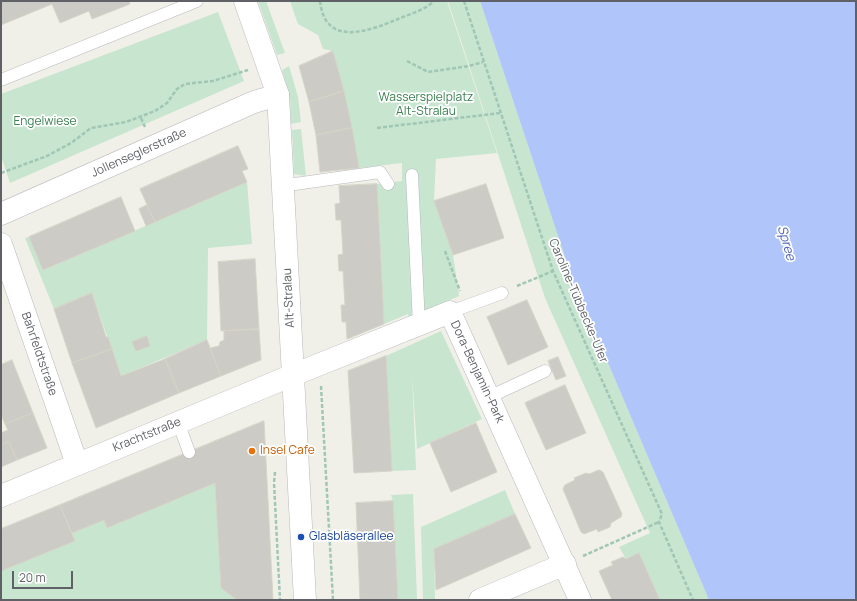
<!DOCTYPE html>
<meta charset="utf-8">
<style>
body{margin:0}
#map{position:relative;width:857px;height:601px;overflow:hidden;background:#f0f0e8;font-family:Manrope,sans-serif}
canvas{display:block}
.frame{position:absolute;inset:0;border:2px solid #5f6167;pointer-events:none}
.scale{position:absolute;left:12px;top:571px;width:61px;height:18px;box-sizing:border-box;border:2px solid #5f6167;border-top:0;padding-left:5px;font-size:12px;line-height:14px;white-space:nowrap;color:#5f6167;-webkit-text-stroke:3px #fff;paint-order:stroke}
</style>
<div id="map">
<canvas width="857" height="601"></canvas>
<div class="frame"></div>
<div class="scale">20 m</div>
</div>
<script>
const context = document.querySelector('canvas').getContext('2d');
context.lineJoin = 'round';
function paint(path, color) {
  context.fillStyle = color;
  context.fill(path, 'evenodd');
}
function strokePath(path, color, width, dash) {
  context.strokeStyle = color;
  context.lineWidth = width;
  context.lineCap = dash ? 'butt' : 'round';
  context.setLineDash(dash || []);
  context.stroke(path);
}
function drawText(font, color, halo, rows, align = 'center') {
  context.font = font + ' Manrope,sans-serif';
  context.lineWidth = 3.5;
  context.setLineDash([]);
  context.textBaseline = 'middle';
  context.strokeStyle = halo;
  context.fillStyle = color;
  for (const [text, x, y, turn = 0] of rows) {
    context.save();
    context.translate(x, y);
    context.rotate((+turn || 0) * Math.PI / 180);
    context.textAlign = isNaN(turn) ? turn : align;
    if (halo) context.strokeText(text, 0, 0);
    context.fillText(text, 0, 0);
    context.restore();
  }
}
paint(new Path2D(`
 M258,1h8l19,52 -8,2z
 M290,1h157l50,152 -61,6 -2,42 19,54 6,41 -50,22 -1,-4 -24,10 -7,-140 25,-3v-18l-43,5 -15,-77 -11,-40 -10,-2 -5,-14 -20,-11z
 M448,1h32l93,280 136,319h-49l-21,-47 -13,6 -7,-12 31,-14 -105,-235z
 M218,12l26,69 -234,102 -9,-27v-62z
 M289,66l9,31 3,25 -10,2 -1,-25 -8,-29z
 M301,129l5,47 -12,-2 -2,-44z
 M247,182l5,62 -44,4 -1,92 -86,36 -29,-83 -38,16 -29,-71 4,-1 15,33z
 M441,331l41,88 -65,30 -5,-76 4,97 -24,1 -6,-115z
 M215,483l6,105 16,12h-236v-29l74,-30 -3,-8 32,-13 3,8z
 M505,490l10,24 -81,35 1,50 -12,1 -2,-73z
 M413,494l4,106h-19l-5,-99 -2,-6z`), '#c7e5cf');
paint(new Path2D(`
 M480,1h376v599h-147l-136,-319z`), '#b0c5f9');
const building = new Path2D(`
 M1,1h128l1,3 -38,15 -3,-8 -29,12 -8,-19 -51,21z
 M333,51l11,40 -35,11 -10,-36z
 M344,91l8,37 -36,7 -7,-33z
 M352,128l7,40 -39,4 -4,-37z
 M238,146l10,23 -6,2 5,11 -92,40 -15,-33z
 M377,184l7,140 -37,15 -1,-17h-4l-1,-17h4l-2,-34h-4l-1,-16 5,-1 -2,-34h-5l-1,-16 5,-1 -1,-17z
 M486,184l18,54 -51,17 -19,-54z
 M121,197l14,34 -92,39 -14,-33z
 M147,205l8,17 -9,4 -7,-17z
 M255,259l4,70 -38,2 -3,-69z
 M92,293l14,44h2l4,12 -40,14 -18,-54z
 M527,300l21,47 -40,18 -21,-48z
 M259,329l2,31 -40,16 -11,-28 9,-2 1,-4 4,-2v-9z
 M147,336l3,10 -14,5 -4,-9z
 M207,340l14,36 -42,17 -14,-34z
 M112,349l9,27 44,-17 14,34 -83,35 -24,-65z
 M386,356l6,115 -38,2 -6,-102z
 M558,357l8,19 -10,4 -8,-19z
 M12,360l21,53 -28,11 -4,-10v-49z
 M565,385l21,48 -40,17 -21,-47z
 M33,413l14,35 -30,12 -8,-18 -7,2 -1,-1v-10l7,-3 -3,-6z
 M264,421l9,179h-36l-16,-12 -6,-105 -108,45 -3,-8 -32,13 -12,-28z
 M476,423l21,49 -46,20 -21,-49z
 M9,442l8,18 -16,7v-24l1,1z
 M599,470l4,2 19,42 -1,3 -10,6 -1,4 -12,5 -1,-3 -13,5 -3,-2 -18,-43 2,-4 10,-5 -1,-2 12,-5 3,1z
 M393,501l5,99h-38l-4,-97z
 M60,505l15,36 -74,30v-42z
 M515,514l16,34 -95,42 -2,-41z
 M639,553l21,47h-48l-13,-29 14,-6 -2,-3 12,-5 3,2z`);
paint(building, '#cccbc5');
strokePath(building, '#d5d4c7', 1);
const service = new Path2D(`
 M1,80l196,-79
 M412,175l7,150
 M283,184h12l85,-12 8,12
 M450,312l52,-19
 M489,397l56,-26
 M178,422l11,30`);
const minor = new Path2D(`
 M1,214l253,-112 24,-7
 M1,244l76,220
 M1,496l292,-121 157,-63 130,288
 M480,600l85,-36`);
const tertiary = new Path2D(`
 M245,1l33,94 27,505`);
strokePath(service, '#b8b8bd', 13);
strokePath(minor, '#b8b8bd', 23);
strokePath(tertiary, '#b8b8bd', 23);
strokePath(new Path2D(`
 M320,1c5,47 49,30 78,18 12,-5 27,-9 36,-18
 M464,1l89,270 109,243 -3,8 34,78
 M407,61l21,11 41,-6 14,-4
 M141,118l4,9
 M377,128l123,-15
 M1,173l46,-17 24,-13 20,-15 35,-6 29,-11 12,-8 10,-14 8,-5 28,-3 35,-11
 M445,251l15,40
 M517,286l36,-15
 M321,386l12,214
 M275,472l-1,11 6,117
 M583,556l76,-34`), '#a0c6b5', 2.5, [4, 2]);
strokePath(service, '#fff', 12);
strokePath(minor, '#fff', 22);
strokePath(tertiary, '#fff', 22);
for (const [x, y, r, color] of [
 [252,451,4,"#e8710a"],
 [301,537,4,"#1a4fb4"]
]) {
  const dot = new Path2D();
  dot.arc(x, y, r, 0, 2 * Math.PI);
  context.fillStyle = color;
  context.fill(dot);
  strokePath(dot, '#fff', 1.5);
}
drawText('12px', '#3c8152', '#fff', [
 ["Wasserspielplatz",426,98],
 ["Alt-Stralau",426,112],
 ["Engelwiese",45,122]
]);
drawText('12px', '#5f6167', '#fff', [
 ["Jollenseglerstraße",139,153,-24],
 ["Alt-Stralau",289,298,-93],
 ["Caroline-Tübbecke-Ufer",578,301,67],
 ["Bahrfeldtstraße",39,354,71],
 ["Dora-Benjamin-Park",477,372,65],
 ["Krachtstraße",147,435,-22]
]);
drawText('12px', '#c56008', '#fff', [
 ["Insel Cafe",260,451]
], 'left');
drawText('12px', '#164399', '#fff', [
 ["Glasbläserallee",309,537]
], 'left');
drawText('italic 13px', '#536abc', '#fff', [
 ["Spree",786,243,74]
]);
</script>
